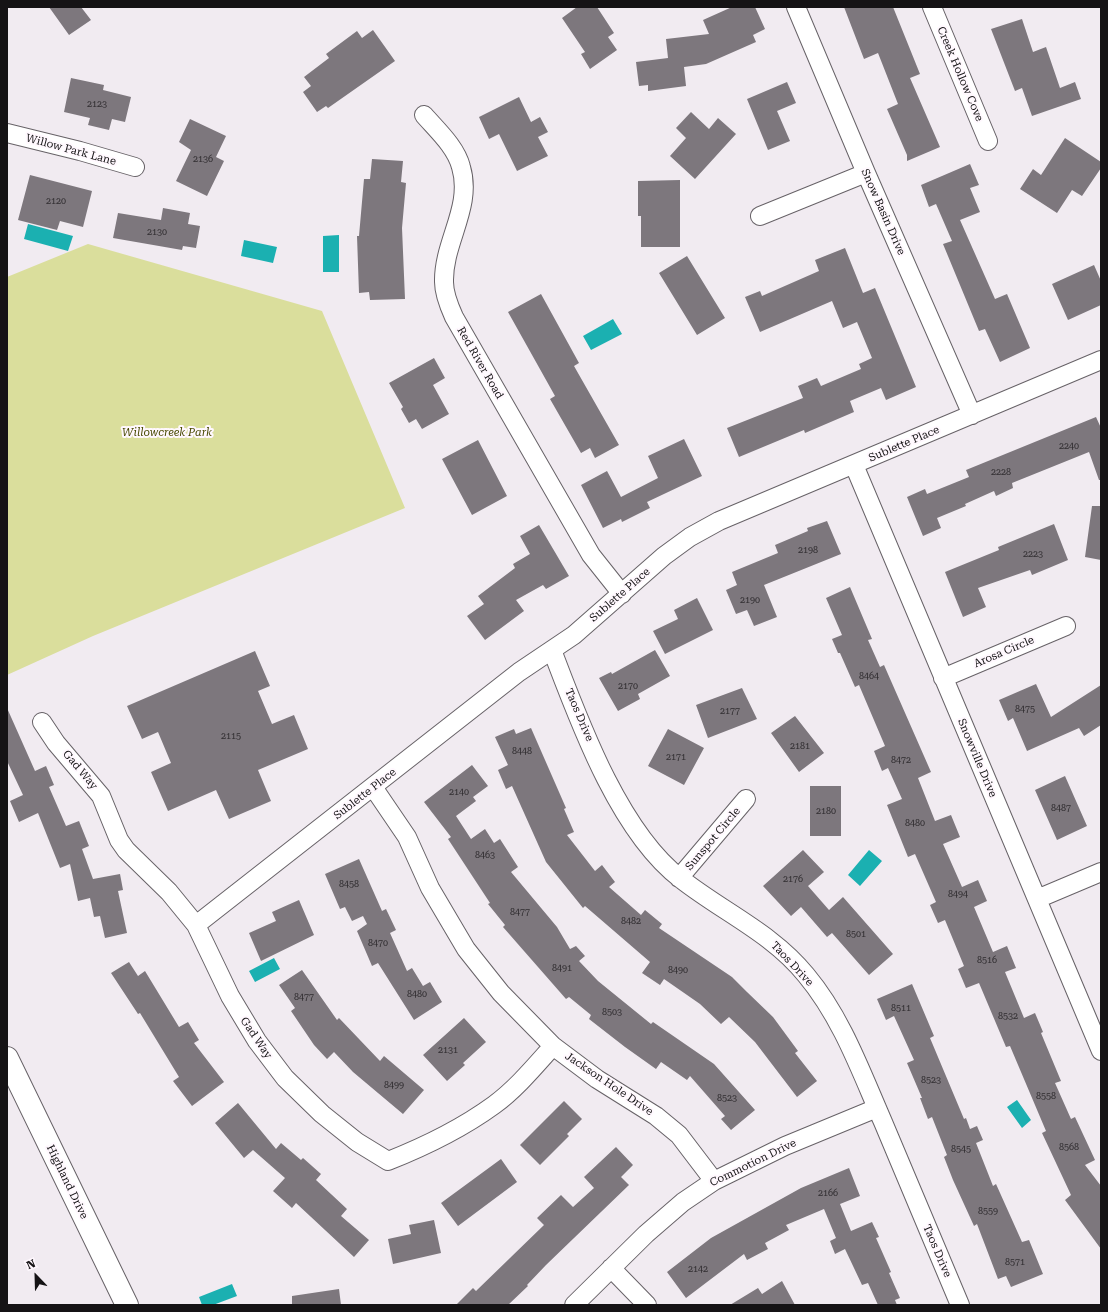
<!DOCTYPE html>
<style>
body{margin:0}
#map{position:relative;width:1108px;height:1312px;overflow:hidden;background:#f1ebf1;font-family:"Roboto Serif",serif}
canvas{display:block}
.frame{position:absolute;inset:0;border:8px solid #151315;pointer-events:none}
.north{position:absolute;left:16px;top:1256px;width:40px;height:40px;-webkit-text-stroke:3px #fff8fe;paint-order:stroke;rotate:337deg;font-size:11px;font-weight:700;line-height:16px;text-align:center;color:#151315}
.north::after{content:'';display:block;margin:auto;width:14px;height:18px;background:#151315;clip-path:polygon(50% 0,100% 100%,50% 72%,0 100%)}
</style>
<div id="map">
<canvas width="1108" height="1312"></canvas>
<div class="frame"></div>
<div class="north">N</div>
</div>
<script>
const context = document.querySelector('canvas').getContext('2d');
context.lineJoin = 'round';
function paint(path, color) {
  context.fillStyle = color;
  context.fill(path, 'evenodd');
}
function strokePath(path, color, width, dash) {
  context.strokeStyle = color;
  context.lineWidth = width;
  context.lineCap = dash ? 'butt' : 'round';
  context.setLineDash(dash || []);
  context.stroke(path);
}
function drawText(font, color, halo, rows, align = 'center') {
  context.font = font + ' "Roboto Serif",serif';
  context.lineWidth = 4;
  context.setLineDash([]);
  context.textBaseline = 'middle';
  context.strokeStyle = halo;
  context.fillStyle = color;
  for (const [text, x, y, turn = 0] of rows) {
    context.save();
    context.translate(x, y);
    context.rotate((+turn || 0) * Math.PI / 180);
    context.textAlign = isNaN(turn) ? turn : align;
    if (halo) context.strokeText(text, 0, 0);
    context.fillText(text, 0, 0);
    context.restore();
  }
}
paint(new Path2D(`
 M88,244l234,67 83,197 -312,128 -86,39v-398z`), '#dade9c');
paint(new Path2D(`
 M28,224l45,12 -5,15 -44,-12z
 M339,235v37h-16v-36z
 M244,240l33,7 -4,16 -32,-7z
 M613,319l9,15 -31,16 -8,-14z
 M869,850l13,11 -22,25 -12,-11z
 M274,958l6,11 -25,13 -6,-11z
 M1017,1100l14,20 -9,8 -15,-21z
 M232,1284l5,12 -24,9h-11l-3,-8z`), '#1bb0b1');
paint(new Path2D(`
 M49,7h32l10,13 -22,15z
 M577,7h20l17,26 -6,4 9,13 -27,19 -9,-15 4,-2 -23,-34z
 M732,7h23l10,22 -12,6 3,7 -50,22 -22,3 2,19 -38,5v-6l-9,1 -3,-24 32,-4 -2,-19 43,-5 -6,-14z
 M844,7h49l27,67 -10,4 30,69 -33,14v-6l-20,-46 11,-5 -20,-51 -14,6z
 M1022,19l11,33 13,-5 14,41 15,-6 6,17 -49,17 -10,-28 -7,3 -24,-62z
 M373,30l22,31 -67,47 -2,-2 -9,6 -14,-20 8,-6 -7,-9 25,-19 -3,-4 31,-23 5,7z
 M71,78l33,7 -1,5 28,7 -6,25 -13,-3 -3,11 -21,-5 2,-7 -26,-6z
 M787,82l9,21 -19,8 13,30 -22,9 -21,-51z
 M519,97l12,25 9,-5 8,15 -10,5 10,19 -31,15 -18,-37 -10,5 -10,-22z
 M691,112l18,17 9,-11 18,16 -41,45 -25,-23 16,-18 -10,-10z
 M190,119l36,17 -10,21 8,4 -17,35 -31,-15 15,-31 -12,-8z
 M1065,138l36,24v6l-19,28 -10,-6 -15,23 -37,-24 13,-20 8,6z
 M372,159l31,2 -2,21 5,1 -4,45 3,71 -35,1 -1,-8 -10,1 -2,-57h2l5,-57h6z
 M970,164l9,21 -9,3 10,24 -20,8 35,79 12,-5 23,54 -30,14 -15,-33 -6,2 -36,-87 9,-3 -16,-37 -7,3 -8,-22z
 M30,175l62,16 -9,36 -23,-6 -3,9 -39,-10z
 M680,180v67h-39v-31h-3v-35z
 M163,208l27,5 -2,11 12,2 -4,22 -13,-2 -1,4 -69,-12 5,-25 43,7z
 M845,248l18,45 12,-5 41,99 -30,13 -5,-12 -31,13 4,11 -49,21 -1,-3 -65,27 -12,-29 76,-30 -5,-12 19,-8 4,8 40,-17 -2,-5 13,-6 -15,-36 -14,6 -11,-27 -72,31 -15,-35 15,-6 2,5 57,-25 -4,-11z
 M687,256l38,62 -28,17 -38,-62z
 M1094,265l7,16v24l-33,15 -16,-36z
 M541,294l38,69 -5,3 45,79 -24,13 -5,-10 -9,5 -31,-54 5,-3 -47,-84z
 M434,358l11,20 -12,7 16,29 -27,15 -6,-10 -7,4 -8,-14 2,-2 -14,-24z
 M1096,417l5,11v52h-2l-10,-28 -77,31 1,5 -17,8 -2,-5 -29,13 1,2 -29,12 4,10 -18,8 -16,-39 18,-8 2,5 42,-17 -3,-7z
 M684,439l18,37 -55,26 3,6 -28,14 -1,-3 -18,9 -22,-43 26,-14 14,26 37,-19 -10,-22z
 M478,440l29,56 -35,19 -30,-56z
 M1092,506h9v54l-16,-3z
 M827,521l14,33 -77,31 13,32 -23,9 -7,-16 -11,4 -10,-24 11,-5 -5,-13 46,-19 -3,-8 33,-14 -1,-3z
 M1054,524l14,36 -36,15 -2,-5 -52,18 8,19 -23,10 -18,-45 54,-22 -1,-3z
 M539,525l30,51 -23,13 -3,-4 -27,15 8,11 -39,29 -18,-24 17,-12 -6,-8 37,-28 -2,-4 17,-10 -10,-18z
 M850,587l22,52 -4,1 12,27 4,-2 47,107 -13,6 17,43 16,-6 9,22 -17,7 19,43 16,-7 9,21 -13,6 19,45 14,-6 9,22 -11,4 19,46 11,-5 8,19 -2,1 20,48 -6,2 16,36 4,-2 20,43 -10,5 16,21v63l-36,-49 6,-5 -29,-62 4,-2 -36,-85 -4,1 -27,-64 -13,5 -8,-19 6,-3 -19,-46 -7,3 -8,-18 6,-3 -21,-48 -7,3 -21,-52 15,-6 -14,-31 -6,3 -8,-20 11,-5 -26,-61 -4,2 -15,-34h-2l-6,-14 10,-4 -16,-37z
 M697,598l16,32 -48,24 -12,-23 25,-12 -4,-9z
 M655,650l15,26 -32,18 2,5 -22,12 -19,-33 12,-6 1,2z
 M255,651l15,35 -12,5 14,33 22,-9 14,34 -50,21 13,31 -42,18 -13,-29 -48,21 -17,-39 20,-9 -13,-31 -16,7 -15,-33z
 M1036,684l15,33 50,-32v40l-17,11 -5,-8 -52,23 -14,-33 -5,3 -9,-21z
 M742,688l15,31 -49,19 -12,-33z
 M7,708l28,63 11,-5 8,19 -5,2 17,39 13,-5 10,25 -7,3 11,30 27,-5 3,16 -5,1 9,42 -22,5 -5,-22 -6,1 -4,-19 -12,3 -8,-37 -10,4 -22,-55 -19,9 -9,-21 13,-6 -16,-34z
 M795,716l29,37 -25,19 -28,-39z
 M531,728l35,80 -2,1 10,23 -7,3 28,36 7,-6 13,17 -6,5 32,28 4,-5 17,14 -3,4 73,49 15,15 26,25 25,34 -3,2 22,28 -20,16 -42,-55 -26,-25 -8,7 -21,-20 -36,-25 -4,6 -18,-12 8,-11 -65,-56 -2,2 -37,-46 -34,-76 -6,3 -8,-19 10,-5 -13,-28 19,-8 2,5z
 M668,729l36,19 -20,37 -36,-19z
 M472,765l16,21 -15,11 3,4 -20,15 15,23 14,-10 9,14 6,-4 18,28 -7,5 46,55 13,22 6,-3 9,10 -6,5 19,20 53,43 2,-2 61,42 41,46 -24,20 -10,-11 4,-3 -35,-40 -3,4 -26,-18 -5,7 -31,-22 -36,-28 2,-4 -22,-18 -3,2 -63,-72 2,-2 -17,-21 2,-1 -42,-64 3,-2 -27,-35z
 M1065,776l22,50 -30,14 -22,-50z
 M810,786h31v50h-31z
 M803,850l21,22 -16,14 21,24 14,-13 50,57 -24,21 -37,-42 -5,4 -26,-30 -10,9 -28,-30z
 M359,859l23,52 4,-2 10,21 -6,3 17,38 5,-3 11,18 7,-4 12,20 -28,18 -36,-57 -6,3 -15,-35 10,-7 -4,-8 -11,5 -7,-14 -5,2 -15,-35z
 M299,900l15,35 -53,26 -12,-28 27,-12 -4,-9z
 M129,962l9,14 7,-5 34,56 9,-5 11,18 -5,3 30,39 -32,24 -19,-25 6,-4 -39,-64 -2,1 -27,-41z
 M302,970l35,50 2,-2 41,43 4,-5 40,34 -21,24 -50,-42 -19,-20 -7,7 -13,-14 -23,-34 4,-3 -16,-23z
 M912,984l22,52 -4,2 34,81 2,-1 4,11 7,-3 6,14 -7,3 17,43 3,-2 26,58 7,-2 14,34 -32,13 -5,-11 -8,3 -21,-55 -3,2 -21,-46 -9,-23 3,-2 -15,-38 -4,2 -8,-21h2l-15,-35 7,-3 -20,-44 -8,4 -9,-21z
 M464,1018l22,24 -23,21 2,2 -18,16 -24,-26z
 M564,1101l18,18 -15,15 2,2 -29,29 -20,-20z
 M238,1103l38,46 5,-6 20,17 2,-2 18,16 -5,6 31,29 -6,7 28,24 -15,17 -58,-54 -4,5 -19,-17 12,-13 -32,-28 -9,8 -29,-35z
 M616,1147l17,18 -12,12 8,8 -83,80 -19,20 1,1 -20,19h-52l17,-17 3,3 68,-66 -7,-7 24,-23 12,12 21,-19 -10,-11z
 M501,1159l16,23 -59,44 -17,-23z
 M849,1168l11,28 -20,8 11,27 21,-9 7,15 -3,1 15,34 -2,1 11,25 -5,2 2,5h-19l-10,-22 -6,2 -17,-36 -10,5 -5,-13 6,-3 -12,-29 -38,16 3,5 -24,13 3,6 -21,11 -3,-6 -58,44 -19,-26 44,-34 90,-50z
 M434,1220l7,33 -48,11 -5,-25 23,-5 -2,-9z
 M782,1281l13,24h-65l28,-17 4,6z
 M339,1289l2,16h-49v-9z`), '#7d777d');
const street = new Path2D(`
 M796,7l70,166 106,242
 M932,7l56,134
 M424,115c13,15 32,32 37,52 12,40 -18,75 -17,115 0,12 5,24 10,35l137,238 31,39
 M7,133l73,18 55,16
 M760,216l106,-43
 M854,465l247,586
 M552,650c27,71 67,182 129,229 42,33 91,54 125,96 36,43 55,97 77,147 26,61 51,122 77,183
 M943,678l123,-52
 M42,722l14,21 45,53 18,44 7,10 43,42 27,33 34,71 27,45 28,37 37,36 35,28 31,19c38,-15 73,-32 106,-56 22,-16 41,-39 59,-59
 M373,787l34,50 23,51 36,61 35,44 52,53 44,33 59,37 23,19 35,46
 M679,878l67,-79
 M1037,899l64,-27
 M196,925l323,-253 55,-37 90,-79 26,-19 29,-16 382,-161
 M611,1268l36,37
 M574,1305l72,-71 37,-32 31,-21 71,-35 92,-38`);
const primary = new Path2D(`
 M7,1058l120,247`);
strokePath(street, '#676267', 20);
strokePath(primary, '#676267', 24);
strokePath(street, '#fff', 18);
strokePath(primary, '#fff', 22);
drawText('9px', '#2f2c2f', null, [
 ["2123",97,104],
 ["2136",203,159],
 ["2120",56,201],
 ["2130",157,232],
 ["2240",1069,446],
 ["2228",1001,472],
 ["2198",808,550],
 ["2223",1033,554],
 ["2190",750,600],
 ["8464",869,676],
 ["2170",628,686],
 ["8475",1025,709],
 ["2177",730,711],
 ["2115",231,736],
 ["2181",800,746],
 ["8448",522,751],
 ["2171",676,757],
 ["8472",901,760],
 ["2140",459,792],
 ["8487",1061,808],
 ["2180",826,811],
 ["8480",915,823],
 ["8463",485,855],
 ["2176",793,879],
 ["8458",349,884],
 ["8494",958,894],
 ["8477",520,912],
 ["8482",631,921],
 ["8501",856,934],
 ["8470",378,943],
 ["8516",987,960],
 ["8491",562,968],
 ["8490",678,970],
 ["8480",417,994],
 ["8477",304,997],
 ["8511",901,1008],
 ["8503",612,1012],
 ["8532",1008,1016],
 ["2131",448,1050],
 ["8523",931,1080],
 ["8499",394,1085],
 ["8558",1046,1096],
 ["8523",727,1098],
 ["8568",1069,1147],
 ["8545",961,1149],
 ["2166",828,1193],
 ["8559",988,1211],
 ["8571",1015,1262],
 ["2142",698,1269]
]);
drawText('11px', '#151315', '#fff8fe', [
 ["Creek Hollow Cove",960,74,67],
 ["Willow Park Lane",71,150,15],
 ["Snow Basin Drive",883,212,66],
 ["Red River Road",480,363,60],
 ["Sublette Place",904,444,-23],
 ["Sublette Place",620,595,-41],
 ["Arosa Circle",1004,652,-23],
 ["Taos Drive",579,715,67],
 ["Snowville Drive",977,758,67],
 ["Gad Way",80,770,50],
 ["Sublette Place",365,794,-38],
 ["Sunspot Circle",713,839,-50],
 ["Taos Drive",792,964,47],
 ["Gad Way",256,1038,56],
 ["Jackson Hole Drive",609,1084,34],
 ["Commotion Drive",753,1163,-26],
 ["Highland Drive",67,1182,64],
 ["Taos Drive",937,1251,67]
]);
drawText('italic 11px', '#484900', '#fff8fe', [
 ["Willowcreek Park",167,433]
]);
</script>
